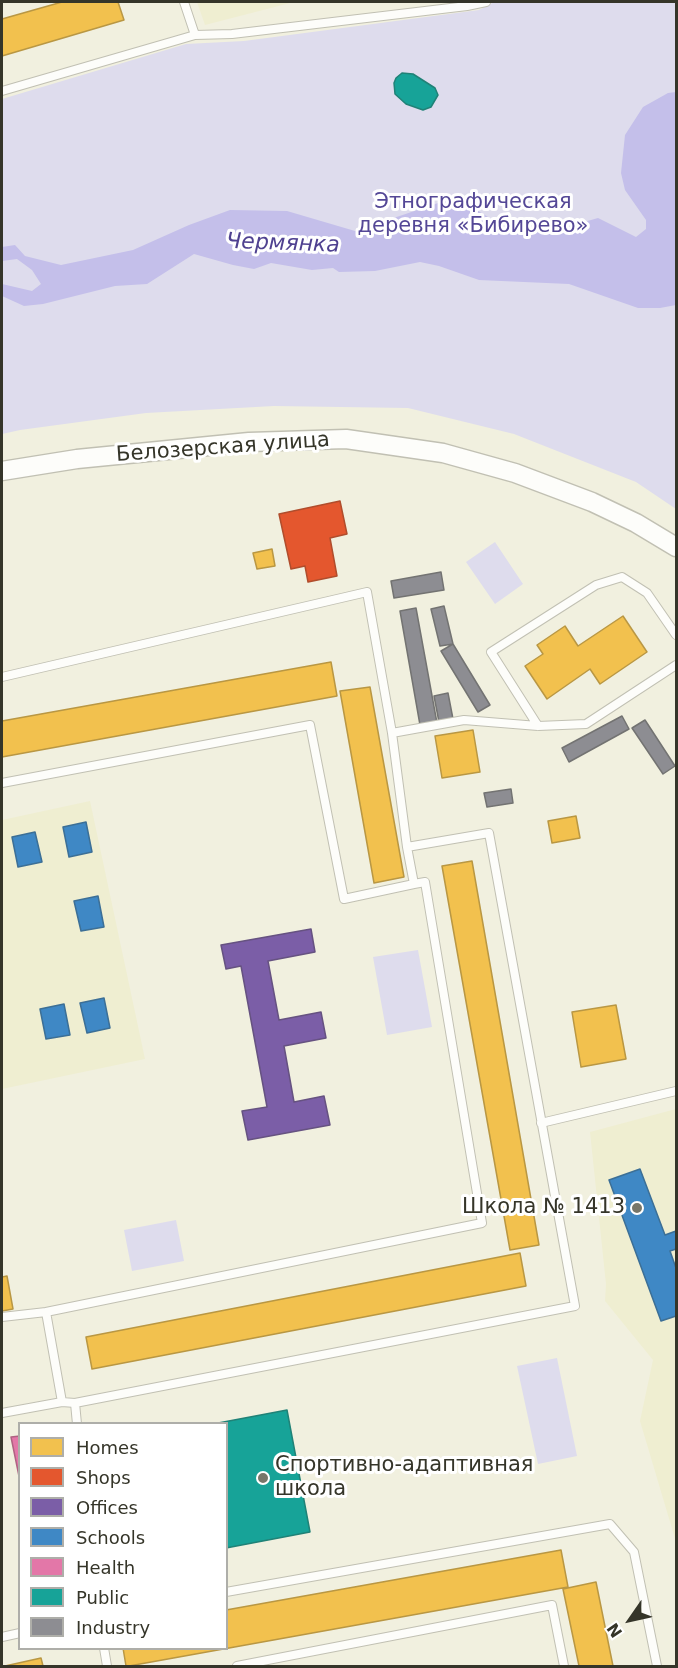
<!DOCTYPE html>
<meta charset="utf-8">
<style>
body{margin:0}
#map{position:relative;width:678px;height:1668px;overflow:hidden;background:#f1f0df;font-family:"DejaVu Sans",sans-serif}
canvas{display:block}
.frame{position:absolute;inset:0;border:3px solid #353529;pointer-events:none}
.legend{position:absolute;left:18px;top:1422px;width:210px;height:228px;box-sizing:border-box;background:#fff;border:2px solid #aeaea9;margin:0;padding:8px 10px;list-style:none;font-size:18px;color:#353529}
.legend li{display:flex;align-items:center;gap:12px;height:30px}
.legend b{width:30px;border:2px solid #aeaea9}
.north{position:absolute;left:600px;top:1590px;width:60px;height:60px;-webkit-text-stroke:4px #fff;paint-order:stroke;rotate:236deg;font-size:16px;font-weight:700;line-height:24px;text-align:center;color:#353529}
.north::after{content:'';display:block;margin:auto;width:21px;height:27px;background:#353529;clip-path:polygon(50% 0,100% 100%,50% 72%,0 100%)}
</style>
<div id="map">
<canvas width="678" height="1668"></canvas>
<div class="frame"></div>
<ul class="legend">
<li><b style="height:16px;background:#f2c14e"></b>Homes</li>
<li><b style="height:16px;background:#e4572e"></b>Shops</li>
<li><b style="height:16px;background:#7b5ea7"></b>Offices</li>
<li><b style="height:16px;background:#3f88c5"></b>Schools</li>
<li><b style="height:16px;background:#e377a8"></b>Health</li>
<li><b style="height:16px;background:#17a398"></b>Public</li>
<li><b style="height:16px;background:#8d8d92"></b>Industry</li>
</ul>
<div class="north">N</div>
</div>
<script>
const context = document.querySelector('canvas').getContext('2d');
context.lineJoin = 'round';
function paint(path, color) {
  context.fillStyle = color;
  context.fill(path, 'evenodd');
}
function strokePath(path, color, width, dash) {
  context.strokeStyle = color;
  context.lineWidth = width;
  context.lineCap = dash ? 'butt' : 'round';
  context.setLineDash(dash || []);
  context.stroke(path);
}
function drawText(font, color, halo, rows, align = 'center') {
  context.font = font + ' "DejaVu Sans",sans-serif';
  context.lineWidth = 6;
  context.setLineDash([]);
  context.textBaseline = 'middle';
  context.strokeStyle = halo;
  context.fillStyle = color;
  for (const [text, x, y, turn = 0] of rows) {
    context.save();
    context.translate(x, y);
    context.rotate((+turn || 0) * Math.PI / 180);
    context.textAlign = isNaN(turn) ? turn : align;
    if (halo) context.strokeText(text, 0, 0);
    context.fillText(text, 0, 0);
    context.restore();
  }
}
paint(new Path2D(`
 M197,2h97l-89,23z
 M90,801l55,258 -143,30v-269z
 M676,1109v433l-36,-121 13,-61 -48,-59 1,-17 -16,-152z`), '#efeed1');
paint(new Path2D(`
 M494,2h182v507l-40,-27 -122,-48 -106,-26 -134,-2 -128,7 -126,17 -18,4v-335l184,-55 58,-3 235,-31z
 M495,542l28,42 -28,20 -29,-42z
 M418,950l14,77 -45,8 -14,-78z
 M176,1220l8,41 -52,10 -8,-41z
 M557,1358l20,98 -39,8 -21,-98z`), '#dedced');
paint(new Path2D(`
 M676,92v213l-16,3h-22l-69,-24 -90,-4 -40,-14 -19,-4 -45,9 -36,1 -6,-4 -21,2 -41,-7 -17,6 -21,-4 -39,-11 -47,30 -32,2 -72,18 -19,2 -22,-10v-12l30,7 9,-7 -9,-14 -15,-11 -15,2v-14l13,-2 10,11 36,9 72,-15 56,-25 41,-15 57,1 68,20 101,-34 40,25 53,10 49,-14 38,19 10,-8v-9l-21,-30 -4,-17 4,-38 18,-28 25,-14z`), '#c4bfea');
const homes = new Path2D(`
 M62,2h56l6,18 -122,36v-37z
 M272,549l3,17 -18,3 -4,-16z
 M623,616l24,36 -47,32 -10,-15 -43,30 -22,-33 18,-12 -6,-9 28,-19 13,20z
 M331,662l6,34 -335,61v-36z
 M370,687l34,190 -30,6 -34,-192z
 M473,730l7,42 -38,6 -7,-42z
 M576,816l4,22 -28,5 -4,-22z
 M472,861l67,384 -29,5 -68,-384z
 M616,1005l10,54 -45,8 -9,-55z
 M520,1253l6,33 -434,83 -6,-32z
 M7,1276l6,33 -11,2v-34z
 M561,1550l7,37 -439,79h-3l-3,-18h103v-38z
 M596,1582l17,84h-34l-16,-77z
 M41,1658l2,8h-38z`);
paint(homes, '#f2c14e');
strokePath(homes, '#b99743', 1.5);
const shops = new Path2D(`
 M340,501l7,33 -17,4 7,38 -29,6 -3,-16 -14,3 -12,-55z`);
paint(shops, '#e4572e');
strokePath(shops, '#b04d2c', 1.5);
const offices = new Path2D(`
 M311,929l4,23 -47,9 11,59 42,-8 5,26 -42,8 10,56 30,-6 6,29 -82,15 -6,-29 25,-4 -26,-141 -15,3 -5,-24z`);
paint(offices, '#7b5ea7');
strokePath(offices, '#665281', 1.5);
const schools = new Path2D(`
 M86,822l6,30 -23,5 -6,-30z
 M35,832l7,30 -24,5 -6,-30z
 M98,896l6,31 -23,4 -7,-30z
 M104,998l6,30 -23,5 -7,-30z
 M64,1004l6,31 -24,4 -6,-30z
 M640,1169l25,66 11,-4v18l-6,2 6,17v48l-15,5 -52,-141z`);
paint(schools, '#3f88c5');
strokePath(schools, '#3c6f96', 1.5);
const health = new Path2D(`
 M20,1436v45l-9,-44z`);
paint(health, '#e377a8');
strokePath(health, '#af6382', 1.5);
const public = new Path2D(`
 M402,73l11,1 22,14 3,7 -7,12 -8,3 -17,-6 -11,-10 -1,-11 2,-5z
 M287,1410l23,122 -84,16v-124h-13z`);
paint(public, '#17a398');
strokePath(public, '#208277', 1.5);
const industry = new Path2D(`
 M441,572l3,18 -50,8 -3,-17z
 M444,606l9,38 -13,2 -9,-37z
 M416,608l21,115 -17,2 -20,-114z
 M453,644l37,61 -12,7 -37,-61z
 M448,693l5,26 -14,3 -5,-26z
 M622,716l7,13 -60,33 -7,-14z
 M645,720l30,46 -12,8 -31,-46z
 M511,789l2,14 -26,4 -3,-14z`);
paint(industry, '#8d8d92');
strokePath(industry, '#737372', 1.5);
const service = new Path2D(`
 M184,2l11,33
 M2,91l193,-56 37,-1 235,-28 19,-4
 M2,677l365,-85 25,141 15,114 7,37 11,-2 57,341 -436,89 16,90
 M538,726l-47,-74 105,-67 26,-8 25,16 29,42
 M392,733l72,-13 74,6 48,-2 90,-59
 M2,783l308,-58 34,174 70,-15
 M541,1123l135,-32
 M2,1317l44,-5
 M75,1403l2,21
 M2,1413l60,-11 13,1 500,-97 -86,-473 -82,14
 M226,1592l384,-68 24,28 23,114
 M2,1637l18,-4
 M104,1648l3,18
 M237,1666l315,-61 12,61`);
const tertiary = new Path2D(`
 M2,471l75,-12 172,-17 97,-3 97,14 72,20 77,29 44,21 40,24`);
strokePath(service, '#c1c0b3', 10);
strokePath(tertiary, '#c1c0b3', 21);
strokePath(service, '#fdfdfa', 8);
strokePath(tertiary, '#fdfdfa', 18);
for (const [x, y, r, color] of [
 [637,1208,6,"#777669"],
 [263,1478,6,"#777669"]
]) {
  const dot = new Path2D();
  dot.arc(x, y, r, 0, 2 * Math.PI);
  context.fillStyle = color;
  context.fill(dot);
  strokePath(dot, '#fff', 2);
}
drawText('21px', '#544796', '#fff', [
 ["Этнографическая",473,203],
 ["деревня «Бибирево»",473,227]
]);
drawText('21px', '#353529', '#fff', [
 ["Белозерская улица",223,448,-4]
]);
drawText('21px', '#353529', '#fff', [
 ["Школа № 1413",625,1208],
 ["Спортивно-адаптивная",275,1466,"left"],
 ["школа",275,1490,"left"]
], 'right');
drawText('italic 22px', '#4f4190', '#fff', [
 ["Чермянка",283,244,2]
]);
</script>
